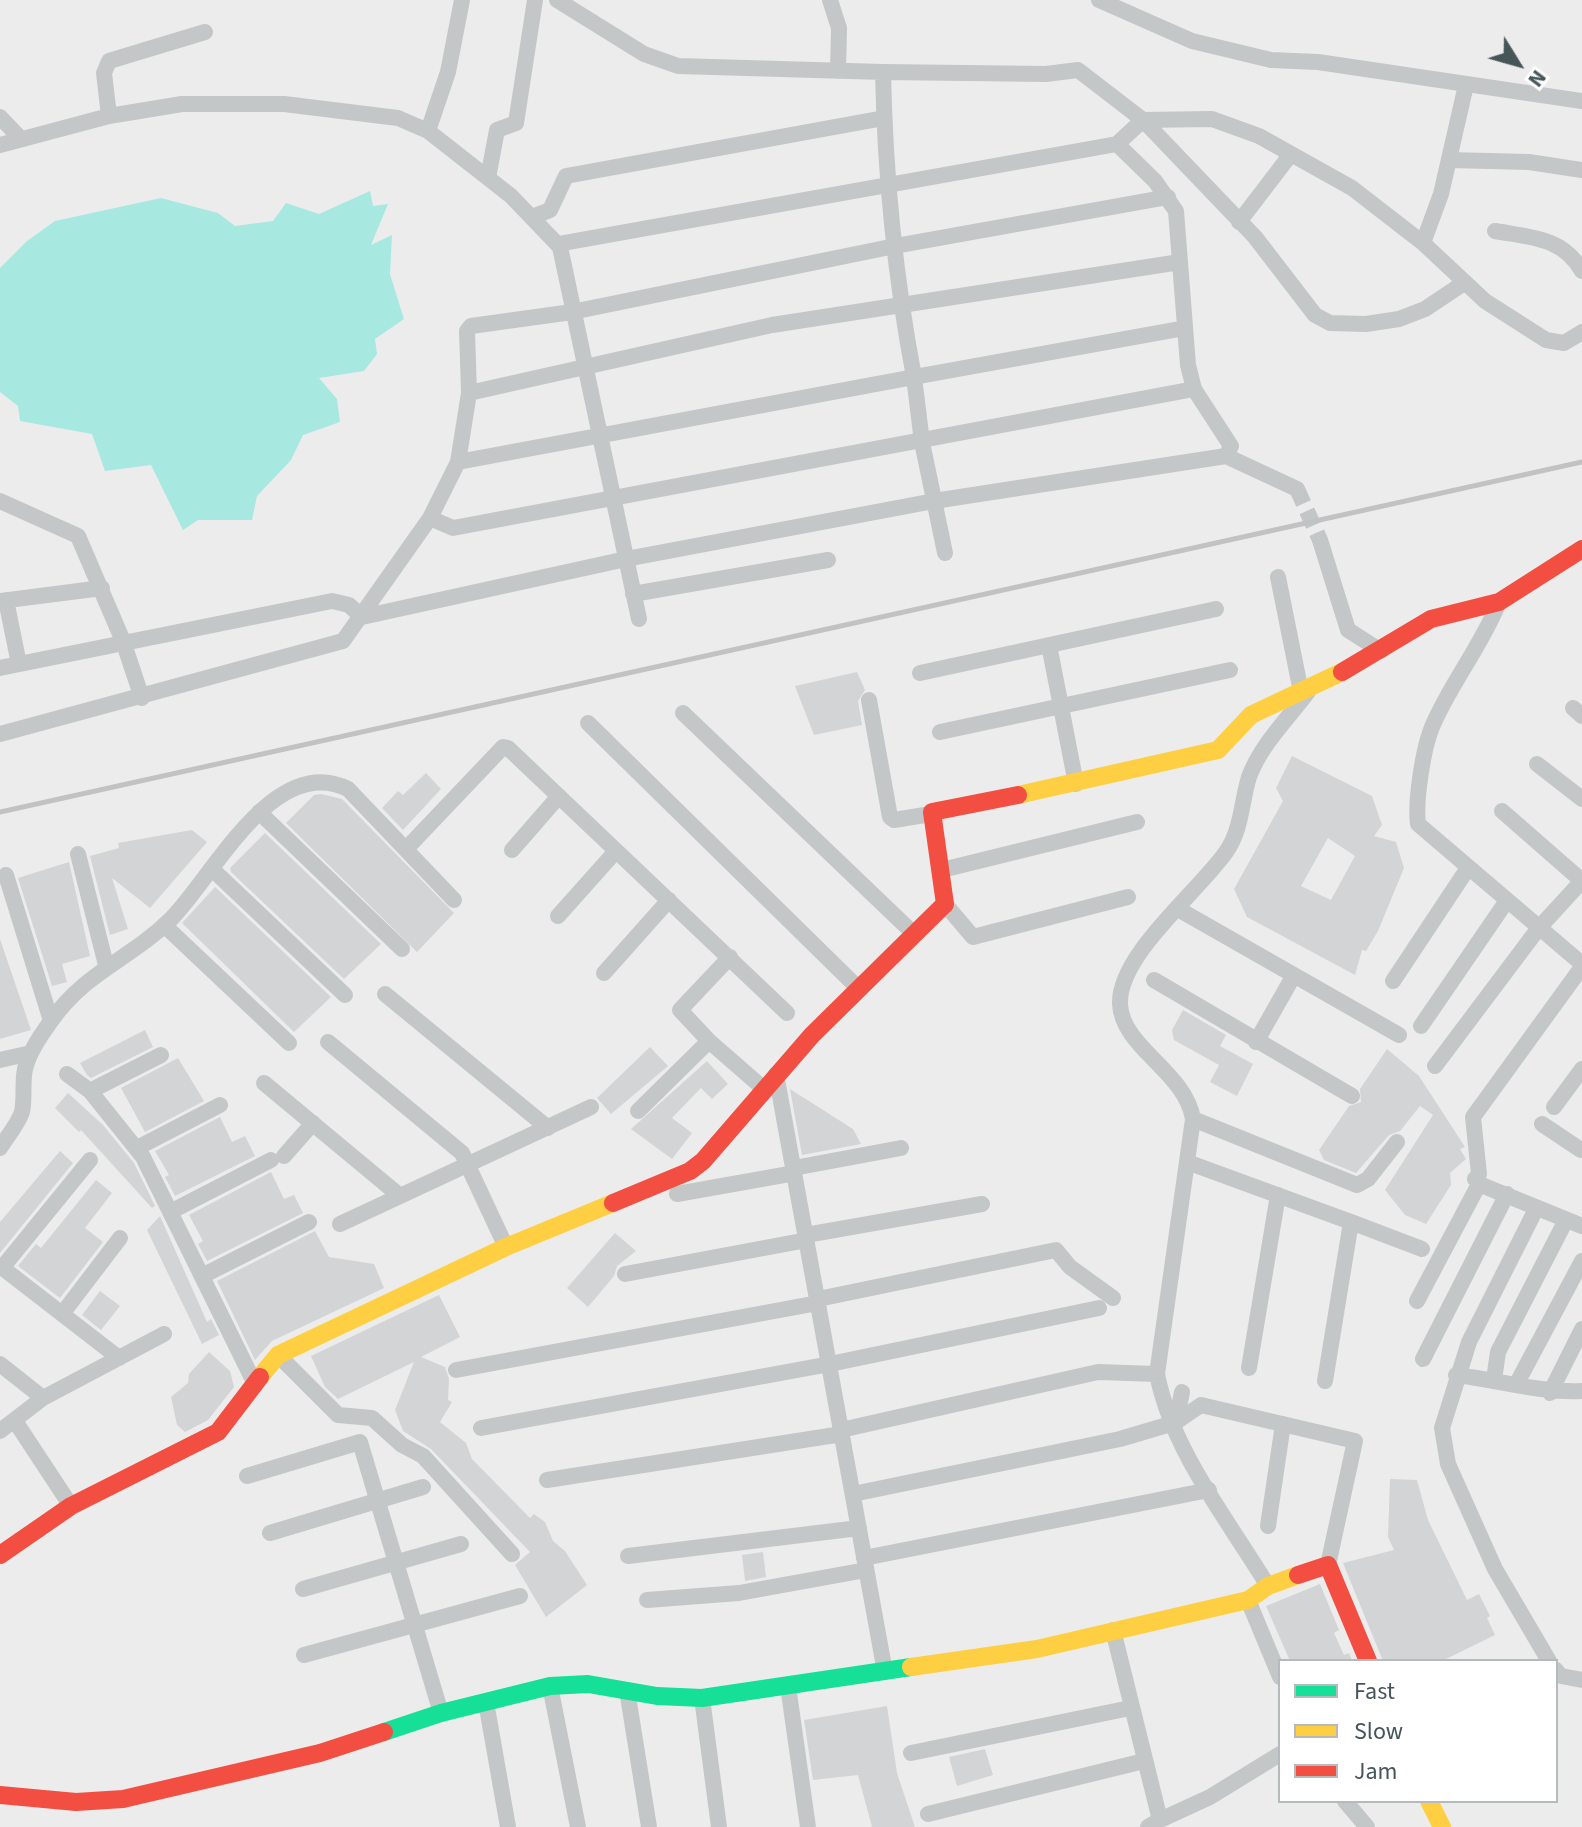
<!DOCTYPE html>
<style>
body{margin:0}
#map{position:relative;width:1582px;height:1827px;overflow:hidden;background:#edecec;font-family:"Source Sans 3",sans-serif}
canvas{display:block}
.legend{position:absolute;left:1278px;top:1659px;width:280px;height:144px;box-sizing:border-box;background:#fff;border:2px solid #b5bbbc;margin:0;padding:10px 14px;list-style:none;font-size:24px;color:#455558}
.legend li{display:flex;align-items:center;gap:16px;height:40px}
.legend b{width:40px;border:2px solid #b5bbbc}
.north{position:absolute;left:1478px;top:24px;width:80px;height:80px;-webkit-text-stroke:6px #fff;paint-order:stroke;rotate:127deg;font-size:22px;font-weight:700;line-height:32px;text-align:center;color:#455558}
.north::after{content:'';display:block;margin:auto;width:28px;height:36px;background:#455558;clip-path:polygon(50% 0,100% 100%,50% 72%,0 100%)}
</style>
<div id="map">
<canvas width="1582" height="1827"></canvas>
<ul class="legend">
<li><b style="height:10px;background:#16e098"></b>Fast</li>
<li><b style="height:10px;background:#ffcf43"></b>Slow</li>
<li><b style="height:10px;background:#f24e42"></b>Jam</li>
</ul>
<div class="north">N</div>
</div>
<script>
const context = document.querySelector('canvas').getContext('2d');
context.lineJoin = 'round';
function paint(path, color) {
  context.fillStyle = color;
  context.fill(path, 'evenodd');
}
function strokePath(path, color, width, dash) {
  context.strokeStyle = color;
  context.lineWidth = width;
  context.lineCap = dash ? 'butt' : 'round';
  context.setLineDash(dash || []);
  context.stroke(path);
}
paint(new Path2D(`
 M370,191l3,15 15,-2 -17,41 21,-10 -2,39 14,45 -29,20 2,15 -13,17 -45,7 18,21 3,23 -37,13 -12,25 -34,36 -5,24h-54l-15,10 -32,-65 -46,6 -13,-37 -72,-13 -2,-15 -18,-14v-124l27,-27 28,-20 106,-23 57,15 17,13 38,-5 13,-18 33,11z`), '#a7e8e1');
paint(new Path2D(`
 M857,672l8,18 -7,11 4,24 -48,10 -19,-49z
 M1292,756l80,40 10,29 -8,11 22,6 8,26 -26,63 -12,20 -4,-1 -7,25 -108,-58 -13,-28 49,-88 -7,-13zM1328,838l27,18 -24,44 -30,-14z
 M426,773l15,16 -38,41 -21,-22 16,-17 5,4z
 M321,794l21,5 112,114 -37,39 -131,-129 28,-28z
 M192,830l15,12 -57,66 -38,-30 16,51 -18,6 -20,-79 29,-8 -1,-5z
 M265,833l116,111 -37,35 -113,-107 -1,-4z
 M69,862l21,94 -28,8 5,18 -15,4 -34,-108z
 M215,887l116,110 -37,35 -112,-109z
 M0,939l31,91 -31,9z
 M1183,1010l43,25 -6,11 33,18 -16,32 -27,-14 9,-17 -45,-25 -2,-10z
 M145,1030l8,17 -62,31 -4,-3 -7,-12z
 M650,1047l18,19 -57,48 -14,-16z
 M1387,1049l32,27 46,71 -5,2 6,10 -16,14 1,12 -25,39 -21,-9 -20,-25 48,-75 -13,-9 -20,25 -11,4 -33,38 -32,-13 -5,-10 30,-44 12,-4 -1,-13z
 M178,1058l26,43 -59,31 -24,-44z
 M707,1061l21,23 -16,15 -11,-11 -29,30 20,15 -20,26 -41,-30z
 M790,1089l63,40 8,15 -59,11z
 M68,1093l35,32 31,38 21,43 -3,2 -71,-78 -2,2 -24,-24z
 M220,1117l12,25 13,-6 10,20 -80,40 -10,-19 4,-2 -14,-24z
 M60,1151l13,12 -73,90v-31z
 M271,1172l13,27 10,-4 9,18 -96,48 -9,-17 5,-3 -14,-26z
 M96,1180l16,13 -27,35 18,14 -43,56 -42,-32 18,-22 5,4z
 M160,1216l47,106 4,-3 8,16 -17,9 -55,-114z
 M315,1231l14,26 45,7 10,24 -112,53 -17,19 -38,-79z
 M615,1233l21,18 -19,15 -3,10 -26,31 -21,-19z
 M100,1291l20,15 -19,24 -19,-15z
 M439,1295l21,42 -39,20 24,10 4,12 -1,21 4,2 -12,20 26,21 6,16 58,59 4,-4 11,8 8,19 12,10 22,34 -41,32 -31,-52 15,-13 -99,-103 -28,-18 -8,-21 19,-48 -76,37 -13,-12 -14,-31z
 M209,1352l21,19 4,16 -26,33 -23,12 -8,-7 -6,-28 17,-14 1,-9z
 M1390,1479l27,1 11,40 39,80 12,-6 11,22 -3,2 8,17 -53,26h-59l-40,-98 51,-13 -6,-13z
 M763,1552l3,25 -21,4 -3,-26z
 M1320,1584l19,46 -5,3 10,22 5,-2 3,8h-62l-24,-55z
 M887,1706l10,67 18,54h-43l-14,-52 -45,5 -9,-60z
 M985,1749l8,26 -36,11 -8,-29z`), '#d3d4d5');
strokePath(new Path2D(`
 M1297,489l23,51`), '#c3c6c7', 16, [16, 8]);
strokePath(new Path2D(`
 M557,0l87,54 34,12 205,6 163,2 32,-4 65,50 69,-1 47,17 93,52 71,55 62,58 61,39 18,3 18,-11
 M830,0l9,28 -1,43
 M1099,0l93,41 79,19 47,2 264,39
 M109,116l-5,-43 5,-12 96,-29
 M0,117l21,22
 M428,131l20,-59 14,-72
 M0,145l109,-29 73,-12h102l114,14 30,13 83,65 49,51 79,372
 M1449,160l80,2 53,8
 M488,178l9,-48 19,-7 19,-123
 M532,217l18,-7 16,-34 318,-58
 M1239,222l52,-68
 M1495,231c34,6 68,6 87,40
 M1423,243l18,-49 25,-109
 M558,244l559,-100
 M469,393l-2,-62 4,-5 101,-14 323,-66 273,-49
 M1226,456l5,-10 -37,-57 -6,-24 -12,-154 -21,-30 -38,-37 26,-24 112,117 60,78 15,8 36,1 33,-5 26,-10 39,-26
 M458,462l11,-69 303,-68 408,-63
 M0,501l78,35 45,105 19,57
 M430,518l23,10 741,-139
 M1320,540l28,90 33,21
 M945,553l-23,-111 -8,-65 271,-49
 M1278,577l23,115
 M633,594l195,-34
 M6,600l13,64
 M0,601l102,-13
 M1499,602c-18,45 -49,82 -67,125 -9,22 -17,74 -14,97l164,140
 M1049,645l27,139
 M0,668l332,-67 17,4 13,12 264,-58 308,-58 292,-45 71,33
 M920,673l296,-64
 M869,700l21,117 4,3 37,-6
 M1573,708l9,8
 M683,713l229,219
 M588,723l270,265
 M940,732l290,-62
 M0,734l343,-93 87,-123 28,-56 456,-85c-19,-100 -29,-203 -31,-305
 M1537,764l45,35
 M259,812l143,137
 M406,849l97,-102 5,1 279,265
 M512,850l47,-54
 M78,854l28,111
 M212,869l133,126
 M942,870l195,-48
 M6,875l45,146
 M945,904l28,33 155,-40
 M1178,909l221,126
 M558,916l58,-65
 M164,925l125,118
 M604,973l65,-73
 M1154,980l198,116
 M1393,981l75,-113
 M385,994l163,134
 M1421,1026l85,-124
 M709,1041l-29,-31 50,-53
 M328,1042l134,111 44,94
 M1256,1042l38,-67
 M0,1060l31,-7
 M1435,1066l103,-137 44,-48 -80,-70
 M67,1074l23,17 53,66 111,225
 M776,1074l109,598
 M264,1083l136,113
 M90,1091l71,-36
 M1554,1107l28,-38
 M638,1111l71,-70 55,48
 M1193,1119l164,66 11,-6 29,-37
 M1542,1124l39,26
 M0,1148c7,-11 18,-24 22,-36 3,-14 0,-29 3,-43 4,-17 16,-34 26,-48 35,-50 80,-62 120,-102 42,-42 103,-167 177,-130l106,111
 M137,1148l83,-43
 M284,1156l29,-33
 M1187,1162l164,60 -26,159
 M794,1168l107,-20
 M1475,1179l4,-5 -6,-57 109,-150
 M677,1194l118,-21
 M1536,1209l-67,133 -27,86 6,36 47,105 54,92
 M170,1212l101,-52
 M1351,1222l71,27
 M340,1224l251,-117
 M806,1235l176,-31
 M0,1266l119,92
 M2,1268l88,-108
 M625,1274l182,-34
 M202,1276l107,-54
 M818,1299l238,-49 14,17 43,31
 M1417,1301l62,-117 103,42
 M62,1314l58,-76
 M278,1355l60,60 34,3 30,27 21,11 89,98
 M1423,1359l84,-165
 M0,1364l43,34
 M1249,1368l29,-173
 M456,1370l362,-67
 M1456,1375c43,5 84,18 126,16
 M1494,1380l4,-28 68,-132
 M1517,1383l65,-122
 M1182,1392l-6,30 25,-17 154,36 -27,124
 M1550,1393l32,-64
 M15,1421l56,85
 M481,1428l349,-64 269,-56
 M841,1430l257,-58 59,2
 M0,1431l43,-33 121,-64
 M247,1476l113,-34 81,271
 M547,1480l295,-46
 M853,1494l267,-55 54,-16
 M1268,1526l15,-102
 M270,1533l153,-46
 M628,1556l231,-28
 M864,1558l345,-68
 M1268,1586c-40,-66 -96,-135 -111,-212l36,-255c-8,-48 -71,-71 -73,-115 -2,-49 79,-113 106,-152 16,-23 15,-49 23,-75 11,-31 40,-60 59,-85
 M303,1589l158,-45
 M647,1600l92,-7 127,-23
 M1248,1600l32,77
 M1113,1630l47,190 -12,7
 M304,1655l216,-59
 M1556,1670l5,6 21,4
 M550,1686l28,141
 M788,1686l20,141
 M627,1690l22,137
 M702,1698l17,129
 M486,1702l22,125
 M911,1753l219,-45
 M1345,1801l22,26
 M928,1814l216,-53
 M1160,1820l50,-23 70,-43`), '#c4c7c8', 16);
strokePath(new Path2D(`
 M384,1732l57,-19 109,-27 38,-2 69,12 45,2 209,-31`), '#16e098', 18);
strokePath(new Path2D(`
 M1018,795l200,-45 33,-35 91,-43
 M260,1377l18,-22 228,-108 107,-44
 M911,1667l126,-18 211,-49 20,-14 30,-11
 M1429,1801l13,26`), '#ffcf43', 18);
strokePath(new Path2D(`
 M1342,672l89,-53 68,-17 83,-53
 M613,1203l77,-32 13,-10 109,-126 133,-131 -13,-92 86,-17
 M0,1555l71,-49 147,-74 42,-55
 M1298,1575l30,-10 40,96
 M0,1795l76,7 47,-3 197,-46 64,-21`), '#f24e42', 18);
strokePath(new Path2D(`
 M0,812l1582,-350`), '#c0c2c3', 5);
</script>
